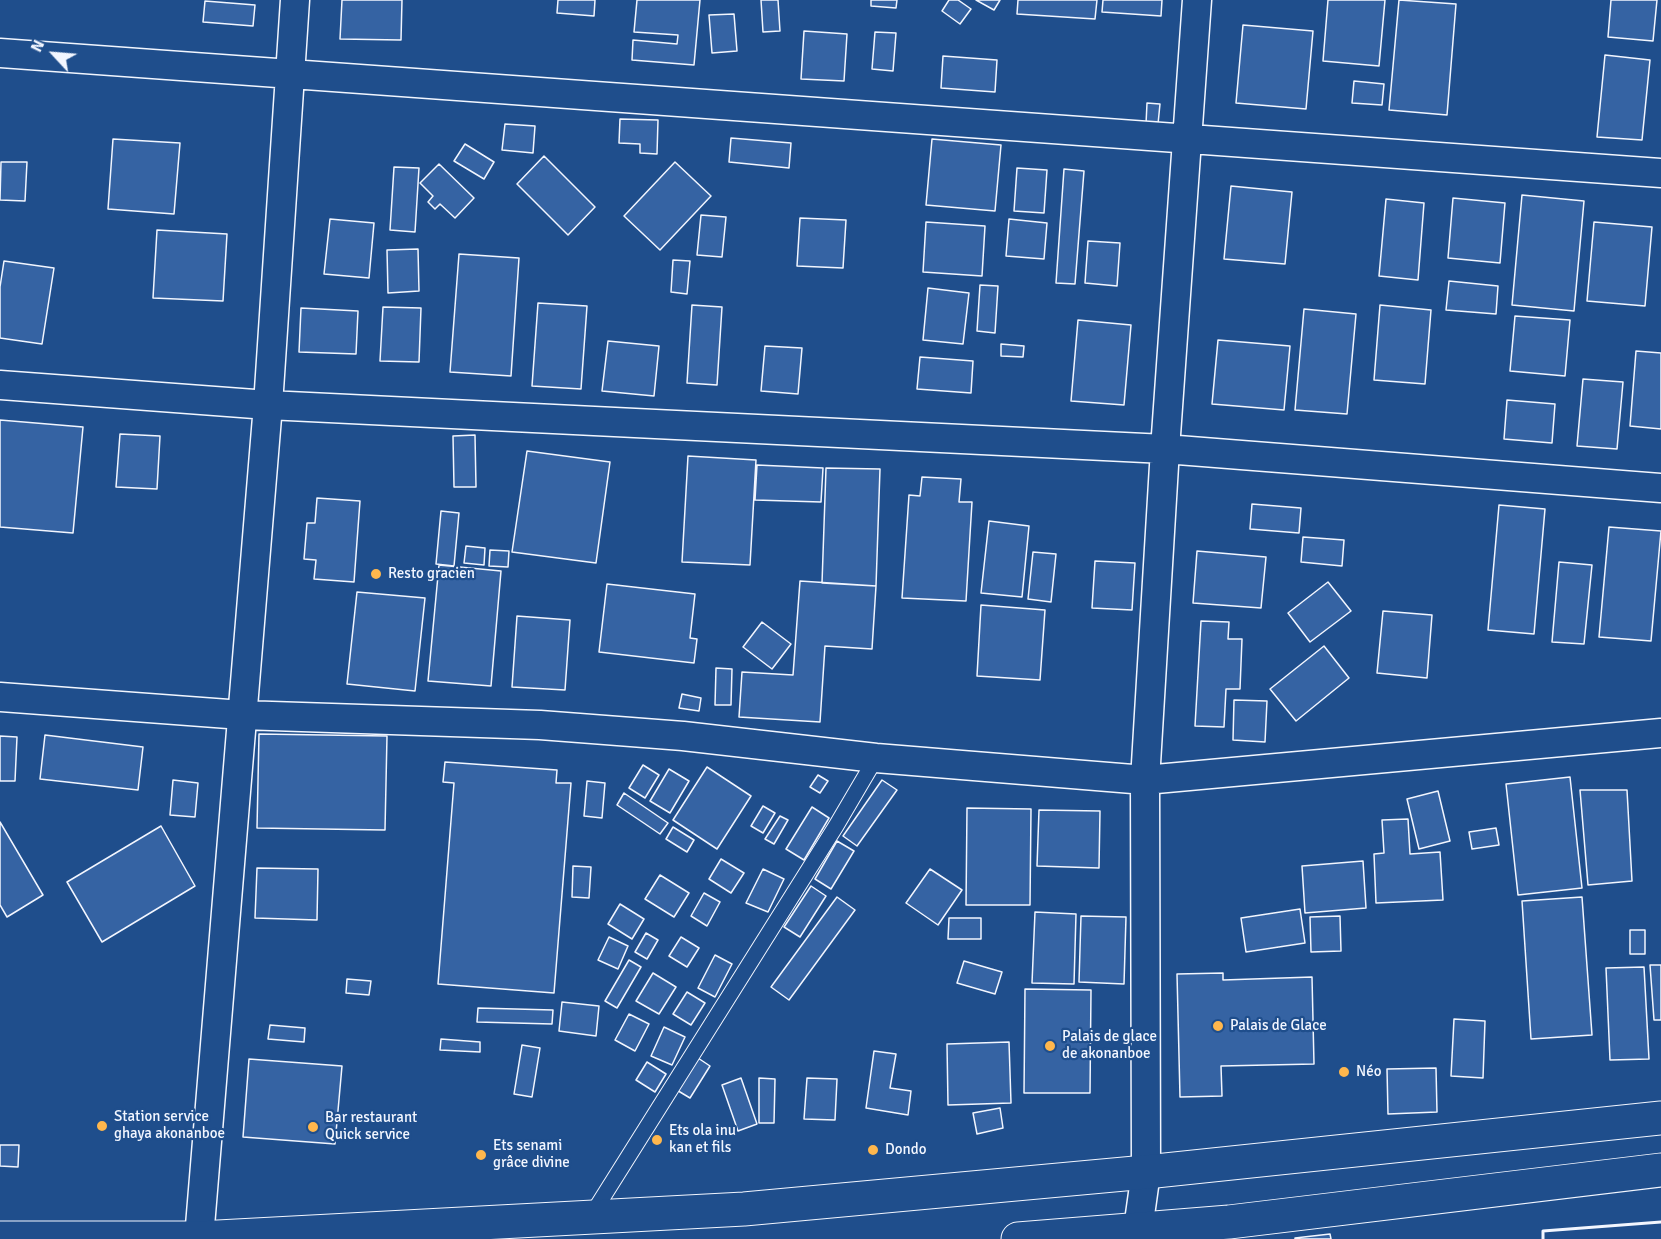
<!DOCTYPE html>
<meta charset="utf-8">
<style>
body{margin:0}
#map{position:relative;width:1661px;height:1239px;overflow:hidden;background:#1f4e8c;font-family:Signika,sans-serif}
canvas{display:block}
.north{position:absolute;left:24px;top:24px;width:60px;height:60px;-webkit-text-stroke:4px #1f4e8c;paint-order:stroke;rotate:296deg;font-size:16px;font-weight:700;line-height:24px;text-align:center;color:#f2f6ff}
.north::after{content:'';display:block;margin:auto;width:21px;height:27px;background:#f2f6ff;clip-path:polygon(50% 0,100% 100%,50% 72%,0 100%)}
</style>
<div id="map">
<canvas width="1661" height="1239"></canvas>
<div class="north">N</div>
</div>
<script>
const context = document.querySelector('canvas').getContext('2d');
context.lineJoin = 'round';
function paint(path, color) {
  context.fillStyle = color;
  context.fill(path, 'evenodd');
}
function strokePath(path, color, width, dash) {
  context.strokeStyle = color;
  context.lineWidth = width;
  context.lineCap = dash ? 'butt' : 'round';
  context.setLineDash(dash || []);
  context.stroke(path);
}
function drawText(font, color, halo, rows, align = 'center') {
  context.font = font + ' Signika,sans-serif';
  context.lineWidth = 4.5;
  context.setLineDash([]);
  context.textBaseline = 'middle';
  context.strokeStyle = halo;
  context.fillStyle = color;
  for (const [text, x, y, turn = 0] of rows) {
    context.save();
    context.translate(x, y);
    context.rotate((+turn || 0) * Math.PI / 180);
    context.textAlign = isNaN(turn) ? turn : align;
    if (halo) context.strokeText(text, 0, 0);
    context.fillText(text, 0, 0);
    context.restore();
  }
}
const building = new Path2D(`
 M342,0h60l-1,40 -61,-1z
 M558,0h37l-1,16 -37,-3z
 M637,0h63l-6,65 -62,-5 1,-20 44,4 1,-9 -44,-3z
 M761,0h17l2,31 -17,1z
 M871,0h26l-1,8 -25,-2z
 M949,0h9l13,9 -11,15 -18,-13z
 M976,0h24l-6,10z
 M1018,0h79l-2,19 -78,-5z
 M1103,0h59l-1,16 -59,-4z
 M1328,0h57l-6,66 -56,-5z
 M1399,0l57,4 -9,111 -58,-5z
 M1611,0h46l-4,41 -45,-4z
 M205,1l50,4 -2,21 -50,-4z
 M734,14l3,37 -25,2 -3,-38z
 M1243,25l70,6 -7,78 -70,-6z
 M804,31l43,3 -3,47 -43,-2z
 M875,32l21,1 -3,38 -21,-2z
 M1605,55l45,5 -8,80 -45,-3z
 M943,56l54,4 -2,32 -54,-4z
 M1354,81l30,3 -2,21 -30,-2z
 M1147,103l13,1 -2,20h-12z
 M620,119l38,1 -1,34 -17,-1v-9l-21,-1z
 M505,124l30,2 -2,27 -31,-3z
 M731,138l60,5 -2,25 -60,-6z
 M113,139l67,4 -6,71 -66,-5z
 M932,139l69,6 -6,66 -69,-6z
 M465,144l29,18 -10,17 -30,-18z
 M544,156l51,51 -27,28 -51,-51z
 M1,162h26l-2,39 -25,-1z
 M675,162l36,34 -51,54 -36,-34z
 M439,164l35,34 -19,20 -15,-14 -5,5 -7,-7 5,-6 -13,-13z
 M394,167l25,1 -4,64 -25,-2z
 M1017,168l30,2 -3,43 -30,-2z
 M1064,169l20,2 -9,113 -19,-1z
 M1231,186l61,6 -7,72 -61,-5z
 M1522,195l62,6 -10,110 -62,-6z
 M1453,198l52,5 -5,60 -52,-5z
 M1386,199l38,4 -6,77 -39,-4z
 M701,215l25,2 -4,40 -25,-2z
 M800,218l46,2 -3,48 -46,-2z
 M330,219l44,4 -5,55 -45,-4z
 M1009,219l38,4 -3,36 -38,-3z
 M926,222l59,4 -3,50 -59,-4z
 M1594,222l58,5 -7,79 -58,-5z
 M157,230l70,4 -4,67 -70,-3z
 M1088,241l32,2 -3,43 -32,-3z
 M418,249l1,42 -31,2 -1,-43z
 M459,254l60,4 -8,118 -61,-4z
 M673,260l17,1 -3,33 -16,-2z
 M4,261l50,7 -12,76 -42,-6v-51z
 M1449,281l49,5 -2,28 -50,-4z
 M980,285l18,1 -3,47 -18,-2z
 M928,288l41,5 -6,51 -40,-4z
 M538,303l49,3 -6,83 -49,-3z
 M692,305l30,2 -5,78 -30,-2z
 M1380,305l51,5 -6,74 -51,-4z
 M383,307l38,1 -2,54 -39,-1z
 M301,308l57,3 -2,43 -57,-2z
 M1304,309l52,5 -9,100 -52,-4z
 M1515,316l55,4 -5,56 -55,-5z
 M1078,320l53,5 -7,80 -53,-4z
 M1218,340l72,6 -6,64 -72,-6z
 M608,341l51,5 -5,50 -52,-5z
 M1001,344l23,2 -1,11 -22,-1z
 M765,346l37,2 -4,46 -37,-3z
 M1636,351l25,2v76l-31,-3z
 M920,357l53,4 -2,32 -54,-4z
 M1583,379l40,3 -6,67 -40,-3z
 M1507,400l48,4 -3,39 -48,-4z
 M0,420l83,7 -10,106 -73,-6z
 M120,434l40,2 -3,53 -41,-2z
 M475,435l1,52h-22l-1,-51z
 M527,451l83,11 -14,101 -84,-11z
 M688,456l68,4 -6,105 -68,-3z
 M757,465l66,3 -2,34 -66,-2z
 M826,468l54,1 -4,117 -54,-3z
 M922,477l39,2 -2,23h13l-6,99 -64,-3 7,-103 11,1z
 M317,498l43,3 -6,81 -40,-3 2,-19 -12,-1 3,-36h8z
 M1252,504l49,4 -2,25 -49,-4z
 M1499,505l46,4 -11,125 -46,-4z
 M441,511l18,2 -5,53 -18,-2z
 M989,521l40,5 -7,71 -41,-4z
 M1609,527l52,4 -10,110 -52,-4z
 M1303,537l41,3 -2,26 -41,-4z
 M466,546l19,2 -1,17 -20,-2z
 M490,550l19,1 -1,16 -19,-1z
 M1197,551l69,6 -5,51 -68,-5z
 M1033,552l23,2 -5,48 -23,-3z
 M1095,561l40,2 -3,47 -40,-2z
 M1559,562l33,3 -8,79 -32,-2z
 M439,565l62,6 -10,115 -63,-5z
 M800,581l76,5 -4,63 -47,-3 -5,76 -81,-5 3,-45 51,3z
 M1328,582l23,29 -41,31 -22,-29z
 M607,584l88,10 -5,44 7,1 -3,24 -95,-11z
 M357,592l68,6 -10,93 -68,-7z
 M981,605l64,5 -5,70 -63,-4z
 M1383,611l49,4 -5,63 -50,-5z
 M517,616l53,4 -5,70 -53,-3z
 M1201,621l28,1 -1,17h14l-2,50h-14l-2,38 -29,-1z
 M762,622l29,22 -19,25 -29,-22z
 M1324,646l25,32 -53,43 -26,-32z
 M716,668l16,1 -1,36h-16z
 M682,694l19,4 -2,13 -20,-3z
 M1234,700l33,1 -2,41 -32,-2z
 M259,734l128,2 -2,94 -128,-2z
 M45,735l98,12 -5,43 -98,-11z
 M0,736l17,1 -2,44h-15z
 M445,762l112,8 -1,13h15l-17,210 -116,-9 16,-201 -11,-1z
 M643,765l16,10 -14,23 -16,-10z
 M707,767l44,29 -34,53 -44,-29z
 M669,769l20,12 -19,32 -20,-12z
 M818,775l10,6 -8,12 -10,-6z
 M1570,777l12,111 -64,7 -12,-111z
 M173,780l25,3 -3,34 -25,-2z
 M882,780l15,10 -40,56 -14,-10z
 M587,781l18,2 -3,35 -18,-2z
 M1580,790h47l5,91 -44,4z
 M1438,791l12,50 -31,8 -12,-50z
 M624,793l44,30 -8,11 -43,-29z
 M763,806l12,7 -12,20 -12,-7z
 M812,807l17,11 -25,42 -18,-11z
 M967,808l64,1 -1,96h-64z
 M1039,810l61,1 -1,57 -62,-2z
 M780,816l8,4 -14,24 -9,-5z
 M1408,819l2,35 30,-2 3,48 -67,3 -2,-49 10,-1 -2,-33z
 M0,822l43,73 -36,22 -7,-12z
 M161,826l34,60 -93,56 -35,-60z
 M673,827l21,13 -7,12 -21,-13z
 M1496,828l3,17 -27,4 -3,-17z
 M837,841l17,10 -23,38 -16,-10z
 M721,859l23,14 -13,20 -22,-14z
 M1363,861l3,47 -61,5 -3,-47z
 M573,866l18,1 -2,31 -17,-1z
 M257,868l61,1 -1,51 -62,-2z
 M763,869l21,10 -16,33 -22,-9z
 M930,869l32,21 -24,35 -32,-22z
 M660,875l29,18 -15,24 -29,-18z
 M811,886l15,10 -26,41 -16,-10z
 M704,893l16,9 -13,24 -16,-10z
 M837,897l18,13 -66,90 -18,-13z
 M1582,897l10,138 -61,4 -9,-138z
 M620,904l24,15 -12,20 -24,-15z
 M1300,909l5,34 -59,9 -5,-34z
 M1035,912l41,2 -2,70 -42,-1z
 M1081,916l45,1 -2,67 -45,-2z
 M1340,916l1,35 -30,1 -1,-35z
 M949,918h32v21h-33z
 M1630,930h15v24h-15z
 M646,933l12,7 -11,19 -12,-7z
 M609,937l19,9 -10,23 -20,-9z
 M681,937l18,11 -12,19 -18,-11z
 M715,955l17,9 -17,33 -17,-9z
 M629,960l12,7 -24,41 -12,-7z
 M964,961l38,11 -7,22 -38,-11z
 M1650,965h11v55h-7z
 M1644,967l5,92 -39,1 -4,-92z
 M653,973l23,14 -17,27 -23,-13z
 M1223,973v7l89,-3 2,87 -93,2 1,30 -42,1 -3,-123z
 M347,979l24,2 -2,14 -23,-2z
 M1025,989l66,1 -1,103h-66z
 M687,992l18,11 -14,22 -18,-11z
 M562,1002l37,4 -3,30 -37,-5z
 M478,1008l75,2 -1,14 -75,-2z
 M629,1014l20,10 -14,27 -20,-11z
 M1454,1019l31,2 -2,57 -32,-2z
 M270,1025l35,3 -1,14 -36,-3z
 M664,1027l21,10 -13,28 -21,-9z
 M441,1039l39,3v10l-40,-2z
 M1009,1042l2,61 -63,2 -1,-61z
 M522,1045l18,3 -8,49 -18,-3z
 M874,1051l22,3 -6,34 21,3 -3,24 -42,-7z
 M695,1056l15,10 -20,32 -15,-9z
 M249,1059l93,7 -7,78 -92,-7z
 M647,1062l19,12 -11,18 -19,-12z
 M1436,1068l1,44 -49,2 -1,-45z
 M741,1078l16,46 -19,7 -16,-46z
 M759,1078l16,1 -1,44h-15z
 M807,1078l30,1 -2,41 -31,-1z
 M1000,1108l3,20 -26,6 -4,-21z
 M0,1145h19l-1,22 -18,-1z
 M1330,1234l1,5h-36v-1z`);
paint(building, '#3563a3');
strokePath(building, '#f2f6ff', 1.5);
const lane = new Path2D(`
 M591,1216l245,-390 40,-68`);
const street = new Path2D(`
 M0,53l1661,120
 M0,385l268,20 897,44 496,39
 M0,697l242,18 298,10 143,11 193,22 269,22 516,-47
 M199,1238l69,-833 27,-405
 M1132,1239l6,-10 8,-57 -1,-392 20,-331 32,-449`);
const highway = new Path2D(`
 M0,1238h199l545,-29 402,-37 515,-54
 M1018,1239l211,-17 432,-52`);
strokePath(lane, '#f2f6ff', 17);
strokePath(street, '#f2f6ff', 31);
strokePath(highway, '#f2f6ff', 35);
strokePath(lane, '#1f4e8c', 15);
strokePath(street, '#1f4e8c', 28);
strokePath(highway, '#1f4e8c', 33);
strokePath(new Path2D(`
 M1543,1239v-8l118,-9`), '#f2f6ff', 3);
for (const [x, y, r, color] of [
 [376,574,6,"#ffb74d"],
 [1218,1026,6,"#ffb74d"],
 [1050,1046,6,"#ffb74d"],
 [1344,1072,6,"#ffb74d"],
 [102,1126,6,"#ffb74d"],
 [313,1127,6,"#ffb74d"],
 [657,1140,6,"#ffb74d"],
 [873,1150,6,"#ffb74d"],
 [481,1155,6,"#ffb74d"]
]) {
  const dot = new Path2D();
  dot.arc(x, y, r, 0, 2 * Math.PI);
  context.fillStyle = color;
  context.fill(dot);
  strokePath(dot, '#1f4e8c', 2);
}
drawText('15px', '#f2f6ff', '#1f4e8c', [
 ["Resto gracien",388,574],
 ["Palais de Glace",1230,1026],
 ["Palais de glace",1062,1037],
 ["de akonanboe",1062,1054],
 ["Néo",1356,1072],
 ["Station service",114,1117],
 ["ghaya akonanboe",114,1134],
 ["Bar restaurant",325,1118],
 ["Quick service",325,1135],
 ["Ets ola inu",669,1131],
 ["kan et fils",669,1148],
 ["Ets senami",493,1146],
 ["grâce divine",493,1163],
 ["Dondo",885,1150]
], 'left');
</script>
